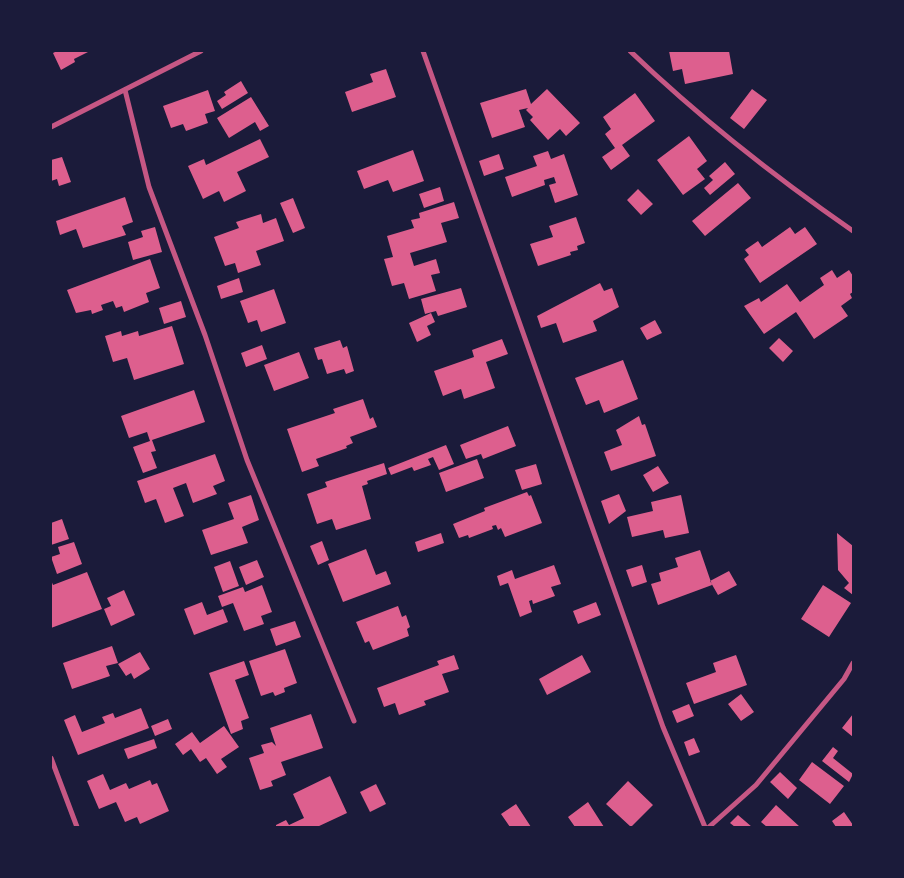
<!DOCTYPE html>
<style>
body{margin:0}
#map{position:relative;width:904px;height:878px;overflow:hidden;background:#1b1b3a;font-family:Manrope,sans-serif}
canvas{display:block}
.frame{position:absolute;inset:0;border:52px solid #1b1b3a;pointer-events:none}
</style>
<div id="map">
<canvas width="904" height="878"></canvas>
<div class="frame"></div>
</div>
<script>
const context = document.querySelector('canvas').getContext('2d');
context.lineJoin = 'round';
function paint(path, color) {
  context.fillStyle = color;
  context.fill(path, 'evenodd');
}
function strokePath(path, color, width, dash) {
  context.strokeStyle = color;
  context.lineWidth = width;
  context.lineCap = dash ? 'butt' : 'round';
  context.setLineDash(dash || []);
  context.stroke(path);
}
paint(new Path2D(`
 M57,51h33l-16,8 1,3 -14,8 -8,-17z
 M669,51h60l4,23 -48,10 -3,-15 -9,2z
 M386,69l10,28 -44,15 -7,-20 28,-10 -3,-8z
 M241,81l7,12 -26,16 -5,-8 9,-6 -2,-3z
 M526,89l5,15 16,-15 33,34 -14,13 -6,-7 -12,11 -18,-20 3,-3 -7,-7 2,-2 -9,2 6,17 -33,11 -12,-35z
 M752,89l15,11 -23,29 -14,-11z
 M208,90l7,21 -10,3 3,9 -22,8 -3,-7 -12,4 -8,-22z
 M635,93l20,28 -33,24 8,11 -19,14 -9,-13 13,-9 -10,-14 6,-5 -8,-12z
 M251,97l18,29 -9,5 -5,-9 -26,16 -12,-20z
 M689,136l18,25 -10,8 8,10 -22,16 -26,-35z
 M260,139l9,18 -32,15 9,19 -22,11 -5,-11 -16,8 -15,-33 16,-7 2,6z
 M413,150l11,31 -31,11 -5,-12 -24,9 -7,-18z
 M548,151l3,8 13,-5 14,41 -23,8 -6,-18 7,-2 -2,-6 -10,3 1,5 -33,12 -7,-20 32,-11 -4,-10z
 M499,154l5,15 -20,7 -5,-15z
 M62,157l9,25 -12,4 -2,-7 -6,2v-21z
 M725,162l10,12 -25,21 -6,-7 9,-8 -4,-4z
 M738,183l13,15 -46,38 -13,-15z
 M440,187l4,14 -20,7 -5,-14z
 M638,189l15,15 -12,11 -14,-15z
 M125,197l8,25 -11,4 4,9 -43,13 -7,-19 -16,6 -4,-14z
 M293,198l12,30 -12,5 -13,-30z
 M454,202l5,16 -18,5 6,19 -37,11 4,13 22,-7 4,14 -9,2 5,16 -27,8 -5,-16 -12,3 -8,-27 9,-2 -6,-21 27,-8 -3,-8 9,-2 -1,-5z
 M261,214l2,9 13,-5 8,23 -28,10 5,14 -23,8 -3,-10 -10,3 -11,-29 25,-9 -3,-6z
 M576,217l9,26 -8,3 1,4 -8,2 1,3 -33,11 -8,-22 23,-7 -4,-11z
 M155,227l7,25 -29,8 -5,-18 15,-5 -2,-6z
 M790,227l5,7 10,-7 12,17 -57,39 -16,-24 5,-4 -4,-5 13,-9 4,6z
 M150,259l10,29 -14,5 3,9 -25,10 -2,-6 -6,2 -3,-7 -12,4 2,5 -11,4 -1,-4 -15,3 -9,-23z
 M832,270l5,8 12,-8 4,6v16l-3,2 2,4 -11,8 7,10 -34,23 -18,-27 -32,22 -20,-28 15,-8 2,4 26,-18 13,18 24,-17 -4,-7z
 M239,278l4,14 -22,7 -4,-13z
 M600,283l4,8 8,-3 7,19 -26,14 4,10 -34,12 -7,-20 -15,5 -4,-12z
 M461,288l6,19 -29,9 -2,-5 -11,3 -4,-15z
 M274,289l12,34 -25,9 -4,-12 -9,3 -8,-22z
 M181,301l5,16 -22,7 -5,-16z
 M431,313l4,9 -8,4 4,9 -14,7 -8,-19z
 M655,320l7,13 -15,7 -7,-12z
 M172,326l12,38 -50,16 -7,-22 -14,4 -8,-26 16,-5 1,5 16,-5 1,5z
 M779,338l14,13 -10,11 -14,-14z
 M502,339l6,15 -22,8 9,26 -31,11 -3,-10 -18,7 -9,-25 40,-14 -2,-7z
 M340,340l3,8 4,-2 7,25 -8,3 -2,-5 -17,5 -5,-15 -4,1 -4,-12z
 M262,345l5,14 -21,8 -5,-14z
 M299,352l10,26 -35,13 -10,-26z
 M623,360l15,39 -34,14 -5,-13 -13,5 -11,-27z
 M194,390l11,32 -53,18 4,11 -5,1 6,16 -14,5 -10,-26 17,-6 -3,-9 -18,6 -8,-22z
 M363,399l7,20 3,-2 4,10 -27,10 3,6 -7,3 1,2 -31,11 3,7 -17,6 -15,-43 48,-16 -2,-4z
 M639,416l3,9 3,-1 11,32 -45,15 -7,-19 18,-7 -6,-15z
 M508,426l8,20 -33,13 -2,-5 -15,5 -6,-14z
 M446,445l8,19 -15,6 -6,-13 -5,2 3,6 -17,6 -2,-4 -21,8 -3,-7z
 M215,454l10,27 -12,5 4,8 -24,9 -7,-20 -13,5 11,28 -19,7 -9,-24 -11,4 -8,-22z
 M477,459l7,19 -38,14 -7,-19z
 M384,463l3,11 -20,7 1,3 -6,2 9,33 -35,11 -4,-11 -15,5 -10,-30 20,-7 -2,-5z
 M536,464l6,20 -20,6 -7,-20z
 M658,466l11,17 -16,9 -10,-17z
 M527,492l2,4 2,-1 11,28 -37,14 -4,-9 -3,2 -2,-5 -4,1 1,3 -24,9 -1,-3 -9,3 -6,-14 32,-13 -1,-3z
 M619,494l7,17 -17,13 -8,-23z
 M251,495l8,25 -17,7 6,16 -37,12 -9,-25 32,-11 -6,-16z
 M681,495l8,38 -24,5 -2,-8 -31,7 -5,-20 26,-6 -2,-9z
 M62,519l7,20 -18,6v-22z
 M441,533l3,10 -26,9 -3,-10z
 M837,533l16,13v49l-9,-7 5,-5 -11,-13z
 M322,541l7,19 -11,5 -8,-19z
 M74,542l8,22 -25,10 -6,-17 9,-3 -2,-7z
 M366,549l10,26 10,-4 5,13 -48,18 -15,-38z
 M700,550l12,35 -54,20 -7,-21 10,-3 -2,-8 19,-6 -3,-9z
 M257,560l7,17 -18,8 -7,-18z
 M230,561l9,25 -16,6 -9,-25z
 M554,565l7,19 -10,3 4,9 -22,8 -1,-4 -3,1 3,11 -12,5 -12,-34 -8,3 -3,-10 15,-6 3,9z
 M642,565l5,17 -15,5 -6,-17z
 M729,571l8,14 -19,10 -8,-14z
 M87,572l15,37 -51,19v-48l2,5z
 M262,585l10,27 -11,4 3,8 -20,7 -11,-28 -11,4 -4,-11 25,-9 2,5z
 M823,585l28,18 -22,34 -28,-18z
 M124,590l11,25 -24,11 -7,-17 7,-3 -4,-8z
 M202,602l5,13 16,-6 5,13 -34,13 -10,-26z
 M596,602l5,13 -23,9 -5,-13z
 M398,606l4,11 4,-2 4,12 -3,2 2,7 -36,14 -4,-9 -4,2 -9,-21z
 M295,621l6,16 -25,9 -6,-17z
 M112,646l6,17 -12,3 4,10 -38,13 -9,-26z
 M285,649l12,34 -13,5 1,4 -10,4 -2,-4 -12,4 -12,-35z
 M140,652l10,17 -16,10 -3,-6 -5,3 -8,-12z
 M454,655l5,14 -17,5 7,18 -25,9 2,4 -27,10 -4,-12 -11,4 -7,-19 62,-23 -2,-4z
 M582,655l9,17 -44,23 -8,-16z
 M736,655l11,30 -53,19 -8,-21 30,-11 -3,-9z
 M244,661l5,14 -14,5 14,38 -8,3 2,8 -12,5 -22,-61z
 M741,694l13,18 -13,9 -13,-17z
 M689,704l5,12 -17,7 -5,-12z
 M141,708l8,20 -71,27 -14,-35 11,-5 7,17 23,-9 -3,-6 11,-4 2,5z
 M311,714l12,34 -42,14 5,13 -15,6 2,5 -13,4 -11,-32 15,-5 -3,-8 11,-3 4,4 -6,-18z
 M853,714v23l-11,-9z
 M168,719l4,10 -17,7 -4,-10z
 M224,726l15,21 -18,12 6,8 -10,7 -11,-16 -6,4 -9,-13 -8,6 -8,-11 17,-12 8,11z
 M694,738l6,14 -11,4 -5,-14z
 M154,739l3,9 -29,11 -4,-10z
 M833,747l5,4 -5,7 20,16 -4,8 -27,-21z
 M812,762l32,24 -14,18 -31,-24z
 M780,772l17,16 -9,11 -18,-17z
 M103,774l7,16 16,-7 3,6 21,-9 2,5 5,-2 12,28 -29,13 -3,-7 -12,5 -9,-20 -17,7 -12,-28z
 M330,776l17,37 -30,14h-41v-2l10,-5 3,5 15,-7 -11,-24z
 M628,781l25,24 -22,22 -25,-23z
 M376,784l10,20 -16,8 -10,-20z
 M588,802l16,25h-29l-7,-10z
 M516,804l15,23h-21l-9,-13z
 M776,805l24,22h-33l-6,-5z
 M844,812l9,13v2h-17l-4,-6z
 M738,815l14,12h-17l-5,-4z`), '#dd5f8e');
strokePath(new Path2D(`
 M423,51l240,676 42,100
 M630,51c69,66 145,126 223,180
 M125,90l24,97 56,148 42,125 107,261
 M51,127l150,-76
 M51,758l26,69
 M709,827l47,-42 88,-106 9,-16`), '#c65784', 5);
</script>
